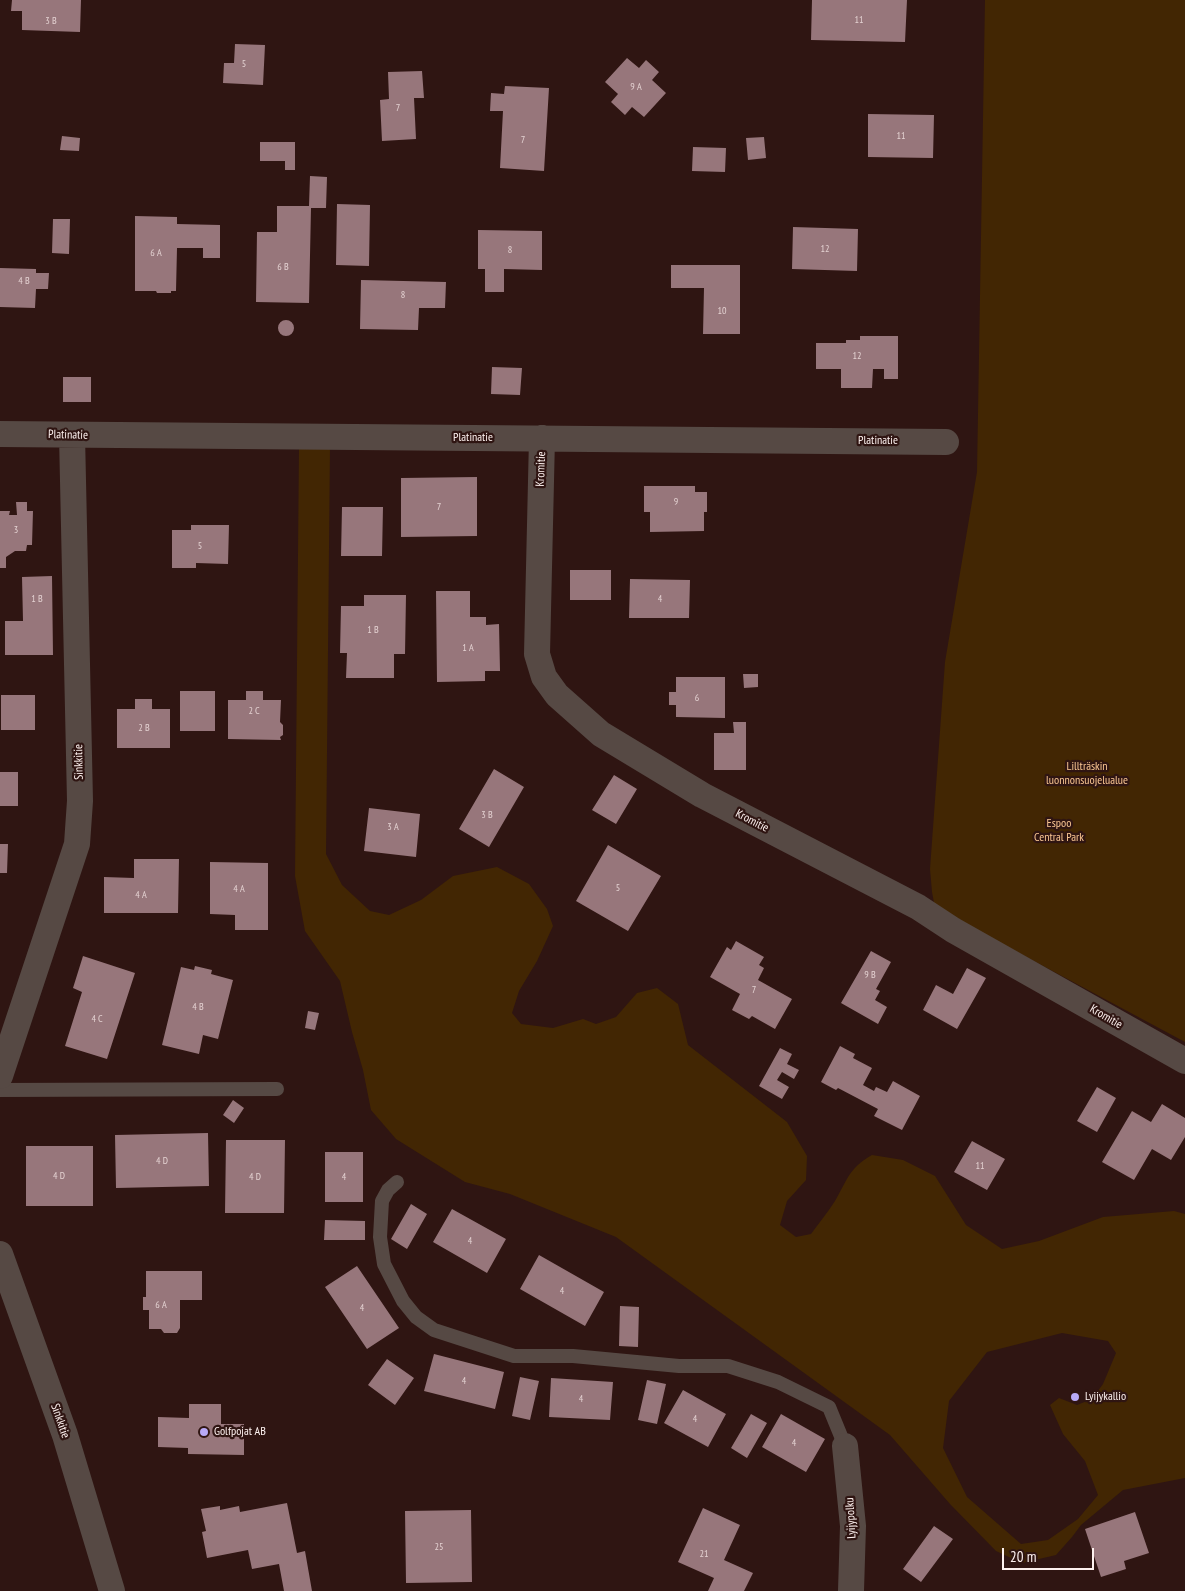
<!DOCTYPE html>
<meta charset="utf-8">
<style>
body{margin:0}
#map{position:relative;width:1185px;height:1591px;overflow:hidden;background:#2f1512;font-family:"PT Sans Narrow",sans-serif}
canvas{display:block}
.scale{position:absolute;left:1002px;top:1548px;width:92px;height:22px;box-sizing:border-box;border:2px solid #fdf1ef;border-top:0;padding-left:6px;font-size:15px;line-height:18px;white-space:nowrap;color:#fdf1ef;-webkit-text-stroke:4px #2f1512;paint-order:stroke}
</style>
<div id="map">
<canvas width="1185" height="1591"></canvas>
<div class="scale">20 m</div>
</div>
<script>
const context = document.querySelector('canvas').getContext('2d');
context.lineJoin = 'round';
function paint(path, color) {
  context.fillStyle = color;
  context.fill(path, 'evenodd');
}
function strokePath(path, color, width, dash) {
  context.strokeStyle = color;
  context.lineWidth = width;
  context.lineCap = dash ? 'butt' : 'round';
  context.setLineDash(dash || []);
  context.stroke(path);
}
function drawText(font, color, halo, rows, align = 'center') {
  context.font = font + ' "PT Sans Narrow",sans-serif';
  context.lineWidth = 4.5;
  context.setLineDash([]);
  context.textBaseline = 'middle';
  context.strokeStyle = halo;
  context.fillStyle = color;
  for (const [text, x, y, turn = 0] of rows) {
    context.save();
    context.translate(x, y);
    context.rotate((+turn || 0) * Math.PI / 180);
    context.textAlign = isNaN(turn) ? turn : align;
    if (halo) context.strokeText(text, 0, 0);
    context.fillText(text, 0, 0);
    context.restore();
  }
}
paint(new Path2D(`
 M985,0h200v1042l-250,-134 -3,-16 -2,-23 15,-207 32,-190z
 M299,446h31l-4,408 16,31 28,26 19,4 32,-15 32,-24 44,-9 32,17 18,25 6,17 -16,35 -18,30 -7,22 9,11 32,4 30,-9 13,5 20,-7 21,-24 20,-5 21,16 10,41 99,77 20,34 -1,24 -19,21 -7,24 16,12 15,-3c8,-11 17,-22 24,-33 13,-22 13,-32 37,-46l31,5 32,16 31,49 36,24 37,-8 64,-24 71,-6 11,3v264l-62,12 -42,35 -9,12 -16,18 -34,8 -26,-12 -46,-47 -60,-69 -274,-198 -106,-43 -45,-12 -69,-43 -25,-29 -8,-40 -11,-38 -12,-51 -35,-50 -10,-55zM1062,1333l46,8 8,12 -13,31 -11,15 -15,6 -18,-7 -9,7 13,29 22,27 13,34 -20,24 -30,21 -27,4 -54,-47 -24,-49 6,-47 38,-49z`), '#422603');
paint(new Path2D(`
 M12,0h69l-1,32 -58,-2v-19h-11z
 M812,0h95l-2,42 -94,-2z
 M235,44l30,1 -2,40 -40,-2 1,-20h10z
 M627,58l12,10 7,-8 13,12 -7,8 14,13 -22,24 -12,-10 -7,8 -14,-13 7,-8 -13,-12z
 M422,71l2,27h-10l2,41 -34,2 -2,-41 9,-1 -1,-27z
 M505,86l44,2 -5,83 -44,-3 3,-57h-13l1,-18 13,1z
 M868,114l66,1 -1,43 -65,-1z
 M62,136l18,2 -1,13 -19,-1z
 M764,137l2,21 -18,2 -2,-22z
 M260,142h35v28h-10v-9h-25z
 M693,147l33,1 -1,24 -33,-1z
 M310,176l17,1 -1,31h-15l-2,95 -53,-1 1,-70h20v-26h32z
 M337,204l33,1 -1,61 -33,-1z
 M135,216l42,1v7l43,1v33h-17v-10h-26l-1,43h-5v2h-14l-1,-2h-21z
 M53,219h17l-1,35 -17,-1z
 M793,227l65,2 -1,42 -65,-2z
 M478,230l64,1v39l-38,-1v23h-19v-23h-7z
 M671,265h69v69h-37l1,-46h-33z
 M0,268l36,1v4h13l-1,16h-12l-1,19 -35,-1z
 M361,280l85,2 -1,26h-26l-1,22 -58,-1z
 M278 328a8 8 0 1 1 16 0a8 8 0 1 1-16 0Z
 M860,336h38v43h-14v-10h-11l-1,19h-31v-19h-25v-26h30v-3h14z
 M492,367l30,1 -2,27 -29,-1z
 M63,377h28v25h-28z
 M477,477v59l-76,1v-59z
 M644,486h51v6h12v20h-3v19l-54,1v-20h-6z
 M16,502h11v9h6l-1,34h-5l-1,6h-11l-9,6v11h-6v-57h10l-1,4h8z
 M342,507h41l-1,49h-41z
 M191,525h38l-1,39 -32,-1v5h-24v-38h19z
 M570,570h41v30h-41z
 M52,576l1,79h-48v-34h18l-1,-44z
 M630,579l60,1 -1,38h-60z
 M436,591h34v26h16v8l13,-1 1,47h-15v10l-48,1z
 M364,595h42l-1,59h-11v24h-48l1,-25h-7l1,-47h23z
 M743,674h15v13l-14,1z
 M676,677h49v41l-49,-1v-12h-7v-13h7z
 M180,691h35v40h-35z
 M246,691h17v9h18l-1,22 3,3v10l-3,2 1,3 -53,-1v-39h18z
 M1,695h34v35h-34z
 M135,699h17v10h18v39h-53v-39h18z
 M733,722h13v48h-32v-37h20z
 M494,769l30,18 -35,60 -30,-18z
 M0,772h18v34h-18z
 M614,775l23,14 -21,35 -24,-14z
 M369,808l51,6 -4,43 -52,-6z
 M0,844h8l-1,29h-7z
 M608,845l53,31 -33,55 -52,-30z
 M134,859h45l-1,54h-74v-36l30,1z
 M210,862l58,1v67h-33v-15l-25,-1z
 M736,941l28,16 -5,8 5,3 -6,12 34,19 -17,30 -23,-13 -3,3 -17,-9 8,-16 -30,-17 17,-30 4,3z
 M871,951l20,11 -15,27 4,2 -5,9 12,7 -9,17 -37,-21z
 M83,956l52,17 -28,86 -42,-13 17,-54 -9,-4z
 M195,966l17,4 -1,4 22,6 -15,59 -15,-4 -4,19 -37,-9 19,-78 13,3z
 M967,968l19,10 -29,51 -34,-19 13,-25 17,9z
 M308,1011l11,2 -4,17 -10,-2z
 M840,1046l15,8 -2,4 19,10 -9,17 11,6 2,-4 11,5 6,-11 27,15 -18,34 -28,-14 4,-7 -40,-21 -2,2 -15,-8z
 M780,1048l12,6 -5,10 12,6 -5,9 -12,-7 -5,8 12,7 -7,12 -23,-13z
 M1097,1087l19,11 -19,34 -20,-11z
 M233,1100l11,8 -10,15 -11,-8z
 M1162,1104l23,14v19l-14,23 -19,-11 -18,31 -32,-18 30,-51 19,11z
 M208,1133l1,53 -93,2 -1,-53z
 M226,1140h59l-1,73h-59z
 M972,1141l33,18 -18,31 -33,-18z
 M26,1146h67v60h-67z
 M325,1152h38v50h-38z
 M411,1204l16,10 -20,35 -16,-10z
 M452,1209l54,30 -19,34 -54,-31z
 M325,1220l40,1v19h-41z
 M539,1255l65,37 -19,34 -65,-37z
 M357,1266l42,62 -32,21 -42,-62z
 M146,1271h56v29h-22v28l-3,5h-13l-3,-4h-12v-19h-6v-13h3z
 M620,1306l19,1 -1,40 -19,-1z
 M434,1354l70,18 -9,37 -71,-18z
 M387,1359l27,19 -19,27 -27,-20z
 M520,1377l19,4 -9,39 -18,-4z
 M551,1378l62,4 -3,38 -61,-3z
 M647,1380l19,4 -9,40 -19,-4z
 M683,1390l43,24 -18,33 -44,-24z
 M189,1404h32v20h23v31l-56,-1v-6l-30,-1v-30l31,1z
 M751,1414l16,9 -20,35 -16,-10z
 M781,1414l44,25 -19,33 -44,-25z
 M287,1503l10,50 8,-2 7,40h-28l-5,-27 -27,5 -4,-19 -41,8 -5,-26 4,-1 -5,-22 19,-3v4l19,-4 1,6z
 M703,1508l37,17 -16,35 29,13 -9,18h-36l6,-13 -36,-16z
 M471,1510l1,72 -66,1 -1,-72z
 M1135,1512l14,41 -25,8 2,8 -25,8 -16,-48z
 M934,1526l19,13 -32,43 -18,-13z`), '#97767b');
strokePath(new Path2D(`
 M0,1090l277,-1
 M397,1182l-9,8 -6,11 -2,36 4,27 19,37 13,16 18,13 80,26h59l106,10h49l50,16 51,25 16,39`), '#564944', 14);
strokePath(new Path2D(`
 M0,434l946,8
 M542,438l-5,216 7,23 13,18 44,39 101,61 216,112 35,23 232,131
 M0,1076l77,-232 3,-43 -8,-366
 M0,1254l65,181 47,156
 M845,1446l8,80 -2,65`), '#564944', 26);
for (const [x, y, r, color] of [
 [1075,1397,5,"#b9aaf7"],
 [204,1432,5,"#b9aaf7"]
]) {
  const dot = new Path2D();
  dot.arc(x, y, r, 0, 2 * Math.PI);
  context.fillStyle = color;
  context.fill(dot);
  strokePath(dot, '#2f1512', 2);
}
drawText('10px', '#e4d2d2', null, [
 ["11",859,20],
 ["3 B",51,21],
 ["5",244,64],
 ["9 A",636,87],
 ["7",398,108],
 ["11",901,136],
 ["7",523,140],
 ["12",825,249],
 ["8",510,250],
 ["6 A",156,253],
 ["6 B",283,267],
 ["4 B",24,281],
 ["8",403,295],
 ["10",722,311],
 ["12",857,356],
 ["9",676,502],
 ["7",439,507],
 ["3",16,530],
 ["5",200,546],
 ["1 B",37,599],
 ["4",660,599],
 ["1 B",373,630],
 ["1 A",468,648],
 ["6",697,698],
 ["2 C",254,711],
 ["2 B",144,728],
 ["3 B",487,815],
 ["3 A",393,827],
 ["5",618,888],
 ["4 A",239,889],
 ["4 A",141,895],
 ["9 B",870,975],
 ["7",754,990],
 ["4 B",198,1007],
 ["4 C",97,1019],
 ["4 D",162,1161],
 ["11",980,1166],
 ["4 D",59,1176],
 ["4 D",255,1177],
 ["4",344,1177],
 ["4",470,1241],
 ["4",562,1291],
 ["6 A",161,1305],
 ["4",362,1308],
 ["4",464,1381],
 ["4",581,1399],
 ["4",695,1419],
 ["4",794,1443],
 ["25",439,1547],
 ["21",704,1554]
]);
drawText('12px', '#fdf1ef', '#2f1512', [
 ["Platinatie",68,435,1],
 ["Platinatie",473,438],
 ["Platinatie",878,441],
 ["Kromitie",541,469,-88],
 ["Sinkkitie",79,762,-91],
 ["Kromitie",752,821,27],
 ["Kromitie",1106,1017,30],
 ["Sinkkitie",60,1421,71],
 ["Lyijypolku",851,1518,-93]
]);
drawText('12px', '#fac693', '#2f1512', [
 ["Lillträskin",1087,767],
 ["luonnonsuojelualue",1087,781],
 ["Espoo",1059,824],
 ["Central Park",1059,838]
]);
drawText('12px', '#fdf1ef', '#2f1512', [
 ["Lyijykallio",1085,1397],
 ["Golfpojat AB",214,1432]
], 'left');
</script>
